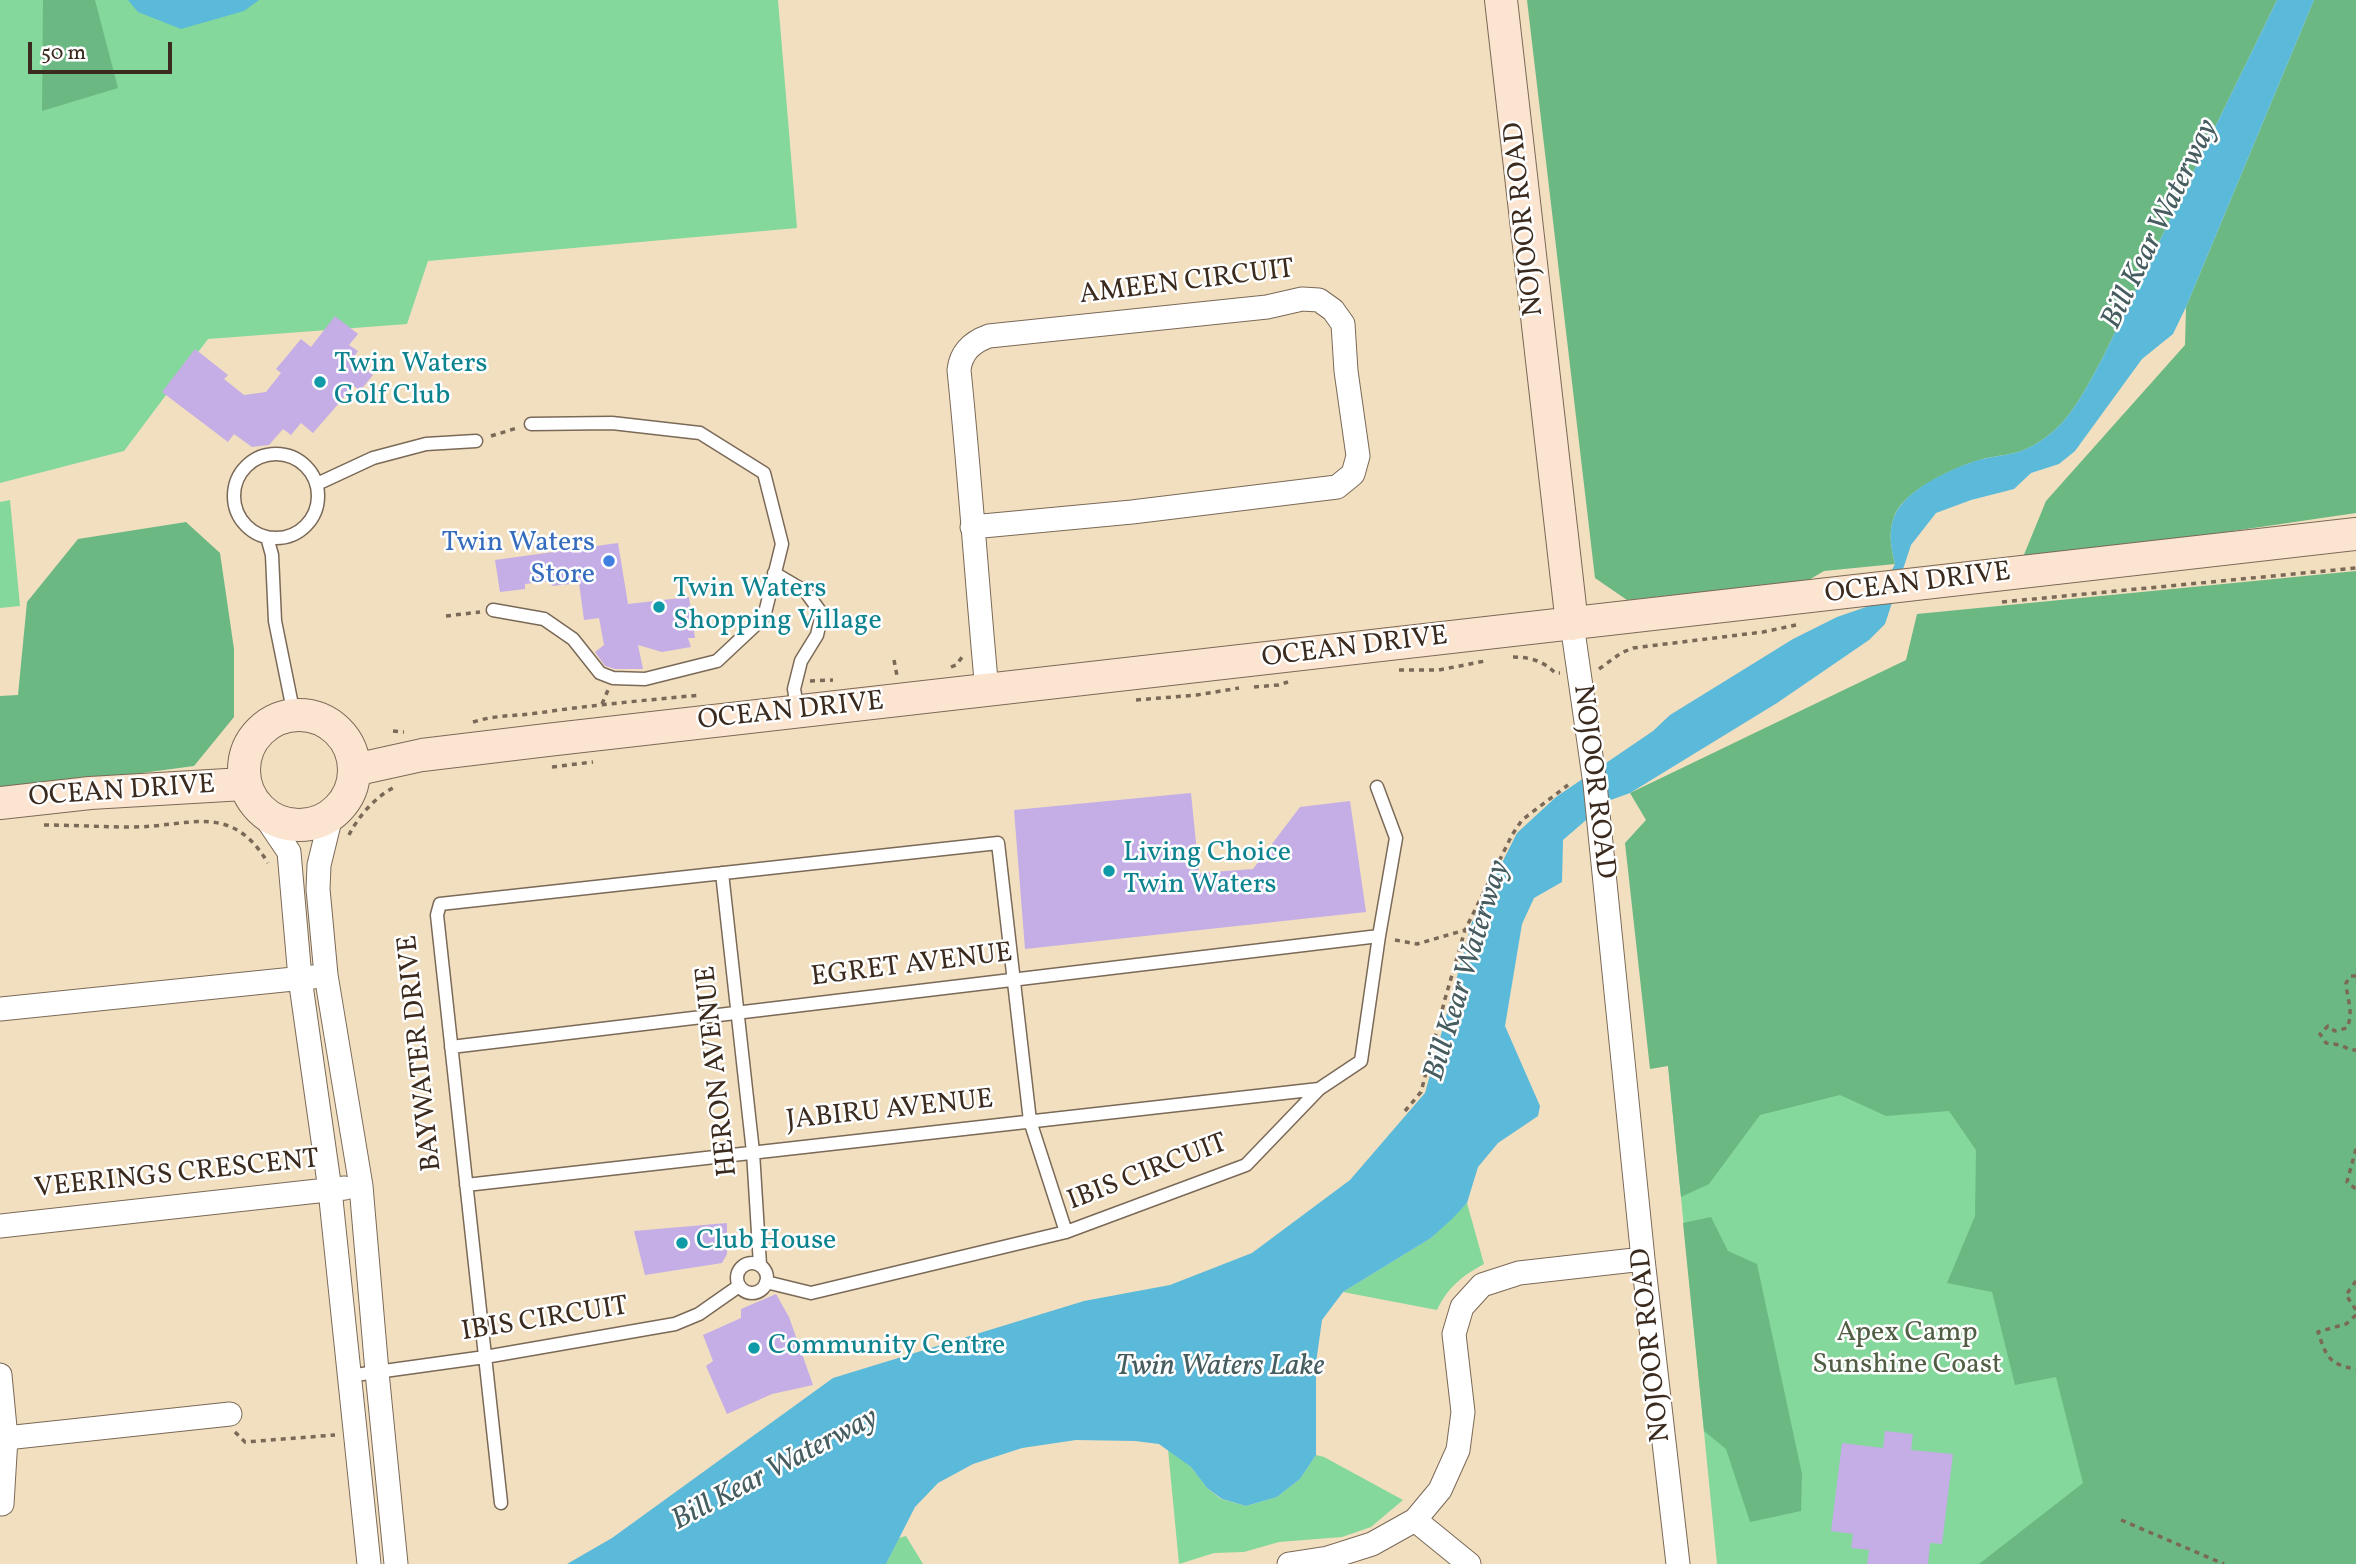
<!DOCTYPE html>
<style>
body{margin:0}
#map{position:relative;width:2356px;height:1564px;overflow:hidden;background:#f1dfc0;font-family:Vollkorn,serif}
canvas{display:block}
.scale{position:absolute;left:28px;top:42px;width:144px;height:32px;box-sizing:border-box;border:4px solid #3b2a1e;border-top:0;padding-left:9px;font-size:21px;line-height:24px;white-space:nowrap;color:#3b2a1e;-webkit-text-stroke:5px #fff;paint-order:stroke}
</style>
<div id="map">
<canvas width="2356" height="1564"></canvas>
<div class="scale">50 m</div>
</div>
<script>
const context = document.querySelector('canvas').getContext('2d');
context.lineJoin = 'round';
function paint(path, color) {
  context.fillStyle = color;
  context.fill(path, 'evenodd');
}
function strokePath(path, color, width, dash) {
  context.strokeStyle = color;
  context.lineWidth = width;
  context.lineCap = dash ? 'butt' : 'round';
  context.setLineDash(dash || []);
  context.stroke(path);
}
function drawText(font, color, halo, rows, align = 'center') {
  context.font = font + ' Vollkorn,serif';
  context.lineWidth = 5;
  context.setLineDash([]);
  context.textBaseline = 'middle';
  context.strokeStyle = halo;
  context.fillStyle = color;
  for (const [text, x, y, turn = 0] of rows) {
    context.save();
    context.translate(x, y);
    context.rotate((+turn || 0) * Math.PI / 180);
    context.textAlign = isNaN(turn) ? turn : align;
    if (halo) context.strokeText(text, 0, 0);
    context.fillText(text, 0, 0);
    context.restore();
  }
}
paint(new Path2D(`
 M0,0h778l19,228 -369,33 -21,63 -199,15 -84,112 -124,32z
 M10,500l10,106 -20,2v-106z
 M2080,1017l65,547h-428l-49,-499z
 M1467,1203l17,61c-22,12 -36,23 -47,46l-94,-18 88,-54z
 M1168,1449l23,18 16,21 14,11 25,7 31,-9 23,-18 16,-24 8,2 79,43 -32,27 -29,10 -63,5 -35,10 -30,1 -35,11z
 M906,1536l17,28h-37l13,-26z`), '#84d89b');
paint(new Path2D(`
 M43,0h52l23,88 -76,23z
 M1527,0h750l-175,359c-16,29 -31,62 -60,81 -23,15 -30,13 -55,18 -27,6 -84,32 -93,59 -6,16 -3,31 1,47l-71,7 -17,10 -180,19 -32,-22z
 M2314,0h42v513l-335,49 25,-61 139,-156 1,-38z
 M186,522l34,31 14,96v68l-40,49 -194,26v-96l18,-1 9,-93 51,-63z
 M2356,571v993h-377l104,-81 -27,-106 -41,8 -23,-93 -45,-9 28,-67 1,-66 -27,-39 -63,5 -46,-21 -80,20 -51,69 -28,13 -13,-131 -18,3 -25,-226 21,-23 -16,-27 276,-133 11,-46z
 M1711,1217l17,34 29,13 45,210 -1,37 -51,11 -24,-73 -22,-18 -21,-208z`), '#6bb883');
paint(new Path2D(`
 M128,0h131l-15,11 -63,18 -43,-17z
 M2277,0h37l-128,307 -13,27 -31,25 -67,92 -16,13 -28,9 -17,16 -43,11 -35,13 -25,32 -26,79 -16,16 -92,63 -147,90 -22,8 -45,39 -1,42 -28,16 -12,26 -17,102 35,80 -2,10 -40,27 -20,24 -11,36 -14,15 -22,20 -88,54 -21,28 -6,43v92l-16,24 -23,18 -31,9 -24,-7 -15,-11 -16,-21 -32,-23 -24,-3 -59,-1 -54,8 -49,16 -35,19 -23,24 -29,57h-319l45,-26 221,-160 251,-77 86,-16 82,-32 98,-73 75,-87 47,-171 45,-89 39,-36 97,-66 17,-16 123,-76 44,-22 29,-10 12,-10 17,-33c-4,-16 -7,-31 -1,-47 10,-28 65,-53 93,-59 25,-5 32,-3 55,-18 29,-19 44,-52 60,-81z`), '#5bb9d9');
paint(new Path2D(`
 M335,316l23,18 -9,11 9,6 -5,7 20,17 -13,16 -6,-5 -41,47 -12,-10 -10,12 -8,-6 -14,16 -17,2 -18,-13 -6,8 -66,-50 33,-43 33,26 -4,4 20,16 22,-3 15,-19 -5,-4 25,-30 10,8z
 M618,543l10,61 61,-7 6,41h-7l3,9 -29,5 -24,-7 5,24h-28l-10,-3 -10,-14 9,-7 -5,-27 -15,2 -5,-37 -27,3 -2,-5 -25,3v5l-25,3 -5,-32z
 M1191,793l8,80 54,-4 47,-62 50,-6 16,111 -341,37 -11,-139z
 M727,1223v31l-5,9 -77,12 -11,-44z
 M776,1294l13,23 24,68 -41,9 -45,20 -21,-48 7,-5 -10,-26 38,-17v-9z
 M1885,1431l28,3 -2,16 42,4 -11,90 -12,-1 -2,21h-61l2,-14 -18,-2 2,-14 -22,-3 11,-88 41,5z`), '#c4aee5');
const lane = new Path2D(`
 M234 496a42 42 0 1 1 84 0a42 42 0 1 1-84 0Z
 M317,484l56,-26 53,-14 50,-3
 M267,537l5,18 3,66 19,94
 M774,573l32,19 16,22 -5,21 -16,26 -7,28 4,23
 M493,610l51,9 29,20 27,34 13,5 32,1 72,-18 47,-44 18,-73 -18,-71 -64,-40 -88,-10 -81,1
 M722,873l31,279 7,113
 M451,1047l928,-111
 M466,1185l853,-96
 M737 1278a15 15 0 1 1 30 0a15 15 0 1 1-30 0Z
 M766,1282l45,11 255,-61 180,-67 73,-76 42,-28 18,-125 17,-98 -19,-51
 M348,1376l137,-19 190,-33 24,-10 40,-28
 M501,1503l-64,-588 3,-11 558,-61 32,278 36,111`);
const street = new Path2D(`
 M972,527l160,-15 205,-25 16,-13 5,-18 -12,-85 -3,-47 -10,-14 -14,-10 -17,-1 -35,8 -278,29c-17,6 -28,16 -30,34 11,107 18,214 28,321
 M1572,624l23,160 48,475 35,305
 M262,812l27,40 11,126 30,212 39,374
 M331,816l-12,49 -1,24 8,86 35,211 16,186 19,192
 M0,1009l313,-32
 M0,1226l345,-38
 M0,1375l6,63 -4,66
 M6,1438l224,-24
 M1415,1520l54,44
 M1289,1564l39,-6 44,-14 43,-24 25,-30 18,-40 5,-38 -9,-78 8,-27 20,-22 37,-12 124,-14`);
const secondary = new Path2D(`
 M1501,0l71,624
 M244 770a55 55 0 1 1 110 0a55 55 0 1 1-110 0Z
 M354,770l68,-15 125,-15 1809,-206
 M0,803l90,-10 154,-9`);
strokePath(lane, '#7b6957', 15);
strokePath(street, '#7b6957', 25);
strokePath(secondary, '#7b6957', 34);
strokePath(new Path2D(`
 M491,436l26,-8
 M2002,602l354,-34
 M446,616l34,-4
 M1513,657c16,0 31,4 42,16h5
 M894,660l3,16
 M951,667l5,-2 7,-9
 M1599,669l22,-16 12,-5 130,-16 33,-7
 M1399,670h40l46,-9
 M810,681l23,-1
 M1254,687l24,-2 10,-3
 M1136,700l61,-5 42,-7
 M602,704l6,-14
 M473,722c22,-7 43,-6 65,-9 54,-8 109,-13 163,-18
 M393,731l11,1
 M552,767l41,-5
 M44,825c29,0 58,2 88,2 57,0 99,-26 136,36
 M349,835c9,-18 26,-38 44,-47
 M1395,940l22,4 48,-14
 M2356,976h-5l-5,7c1,16 8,29 1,45l-12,3 -7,-5 -8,8 6,9 14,2 11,5h5
 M1405,1111l16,-19 24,-93 20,-69 7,-14 40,-81 10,-15 46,-35
 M2356,1149l-9,33 9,7
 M2356,1281l-10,14 10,15
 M2356,1315l-10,9 -28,8c8,24 11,33 38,37
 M235,1432l10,10 90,-7
 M2121,1520l103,44`), '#7b6957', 3.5, [5, 5]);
strokePath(lane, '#fff', 12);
strokePath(street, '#fff', 23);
strokePath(secondary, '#fce5d0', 32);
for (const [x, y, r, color] of [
 [320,382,7,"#0f9aa8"],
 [609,561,7,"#3f7fe0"],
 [659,607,7,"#0f9aa8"],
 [1109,871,7,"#0f9aa8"],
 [682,1243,7,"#0f9aa8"],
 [754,1348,7,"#0f9aa8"]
]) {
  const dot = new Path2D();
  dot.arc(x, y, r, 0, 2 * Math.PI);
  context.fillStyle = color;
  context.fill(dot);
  strokePath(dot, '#fff', 2.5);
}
drawText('28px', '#3b2a1e', '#fff', [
 ["NOJOOR ROAD",1526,219,-96],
 ["AMEEN CIRCUIT",1187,284,-7],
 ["OCEAN DRIVE",1918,585,-7],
 ["OCEAN DRIVE",1355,649,-7],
 ["OCEAN DRIVE",791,713,-6],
 ["NOJOOR ROAD",1592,782,83],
 ["OCEAN DRIVE",122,793,-4],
 ["EGRET AVENUE",912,967,-7],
 ["BAYWATER DRIVE",422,1053,-96],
 ["HERON AVENUE",719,1071,-96],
 ["JABIRU AVENUE",890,1112,-6],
 ["IBIS CIRCUIT",1148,1174,-21],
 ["VEERINGS CRESCENT",177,1176,-6],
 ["IBIS CIRCUIT",545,1321,-9],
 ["NOJOOR ROAD",1653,1345,-96]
]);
drawText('28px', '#0d838f', '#fff', [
 ["Twin Waters",334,366],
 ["Golf Club",334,398],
 ["Twin Waters",673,591],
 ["Shopping Village",673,623],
 ["Living Choice",1123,855],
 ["Twin Waters",1123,887],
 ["Club House",696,1243],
 ["Community Centre",768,1348]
], 'left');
drawText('28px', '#366cbe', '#fff', [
 ["Twin Waters",595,545],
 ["Store",595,577]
], 'right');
drawText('28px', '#515e44', '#fff', [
 ["Apex Camp",1907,1335],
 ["Sunshine Coast",1907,1367]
]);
drawText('italic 30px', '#465c5f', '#fff', [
 ["Bill Kear Waterway",2162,225,-64],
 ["Bill Kear Waterway",1469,971,-73],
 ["Twin Waters Lake",1220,1368],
 ["Bill Kear Waterway",776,1471,-28]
]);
</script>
